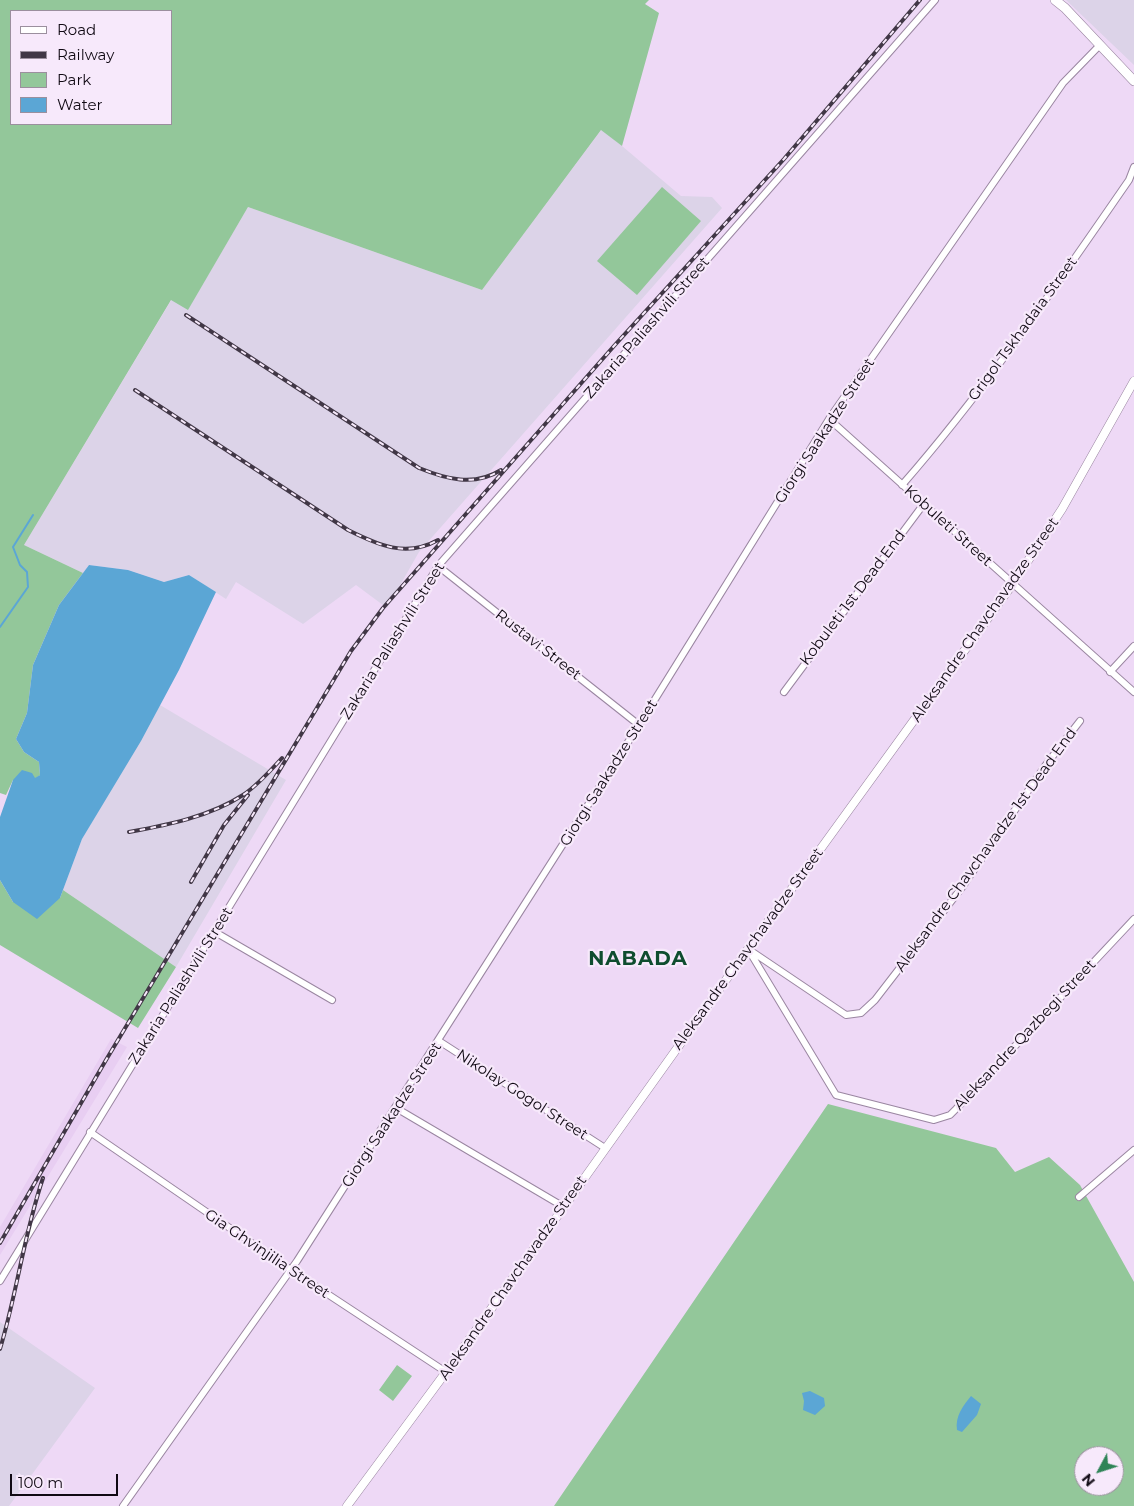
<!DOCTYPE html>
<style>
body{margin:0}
#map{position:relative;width:1134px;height:1506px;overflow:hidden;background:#eed9f6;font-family:Montserrat,sans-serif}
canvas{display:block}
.legend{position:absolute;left:10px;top:10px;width:162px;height:115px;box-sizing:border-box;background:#f7e9fb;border:1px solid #9b8f9e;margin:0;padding:6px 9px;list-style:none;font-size:15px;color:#100913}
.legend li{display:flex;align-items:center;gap:10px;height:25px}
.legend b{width:25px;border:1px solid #9b8f9e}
.north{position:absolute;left:1074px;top:1446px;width:50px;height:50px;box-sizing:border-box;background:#f7e9fb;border:1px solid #9b8f9e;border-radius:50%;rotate:230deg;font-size:14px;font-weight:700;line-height:20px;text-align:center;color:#100913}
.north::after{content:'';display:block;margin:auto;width:18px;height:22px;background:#2e8457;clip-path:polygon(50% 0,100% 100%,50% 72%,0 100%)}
.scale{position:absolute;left:10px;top:1474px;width:108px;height:22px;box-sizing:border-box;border:2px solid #100913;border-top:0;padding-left:6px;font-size:15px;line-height:18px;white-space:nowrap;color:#100913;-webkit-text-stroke:4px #f7e9fb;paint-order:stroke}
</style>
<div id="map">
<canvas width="1134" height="1506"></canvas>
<ul class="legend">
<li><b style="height:6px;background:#fff"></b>Road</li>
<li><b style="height:6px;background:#413746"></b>Railway</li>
<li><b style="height:14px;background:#93c79a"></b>Park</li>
<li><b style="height:14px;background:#5ba6d5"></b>Water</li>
</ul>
<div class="north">N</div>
<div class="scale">100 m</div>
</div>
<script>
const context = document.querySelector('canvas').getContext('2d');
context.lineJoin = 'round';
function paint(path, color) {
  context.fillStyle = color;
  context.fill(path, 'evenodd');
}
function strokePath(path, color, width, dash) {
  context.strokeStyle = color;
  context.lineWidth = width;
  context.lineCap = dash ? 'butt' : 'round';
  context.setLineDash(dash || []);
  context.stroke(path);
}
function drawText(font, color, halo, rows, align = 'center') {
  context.font = font + ' Montserrat,sans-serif';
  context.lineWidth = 4.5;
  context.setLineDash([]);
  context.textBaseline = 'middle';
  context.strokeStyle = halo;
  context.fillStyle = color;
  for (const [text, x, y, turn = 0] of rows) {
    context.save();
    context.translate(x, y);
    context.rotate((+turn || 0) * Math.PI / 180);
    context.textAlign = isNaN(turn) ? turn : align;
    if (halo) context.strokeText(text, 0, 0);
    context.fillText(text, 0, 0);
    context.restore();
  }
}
paint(new Path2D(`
 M111,1039l16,8 -127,208v-28z`), '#e8cef2');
paint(new Path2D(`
 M1066,0h68v65z
 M602,129l79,67 31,1 10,11 -303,344 -32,56 -31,-23 -53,39 -67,-42 -10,17 -37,-24 -25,7 -36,-12 -39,-5 -6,8 -59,-28 148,-246 16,10 60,-102 234,83z
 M160,705l126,75 -110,187 -113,-77 19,-51z
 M0,1322l95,66 -86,118h-9z`), '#dcd3e8');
paint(new Path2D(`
 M0,0h649l-4,4 14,9 -37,133 -21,-16 -119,160 -234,-83 -60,103 -17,-10 -147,245 59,28 -24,32 -26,60 -6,48 -11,26 8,13 15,10 1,13 -5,4 -22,1 -7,15 -6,-2zM11,11h160v113h-160z
 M662,187l39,34 -64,74 -40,-34z
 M0,880l13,22 47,-4 3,-8 113,77 -38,61 -138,-83z
 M828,1104l168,44 19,24 34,-15 31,28 54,97v224h-580zM1084,1456h30v30h-30z
 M397,1365l15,11 -19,25 -14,-11z`), '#93c79a');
paint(new Path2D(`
 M89,565l39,5 36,12 25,-7 27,17 -37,78 -38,71 -59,98 -22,59 -23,21 -24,-17 -13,-22v-63l13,-37 9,-10 10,3 3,5 5,-3 -1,-13 -15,-10 -8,-13 11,-26 6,-48 26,-60z
 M810,1391l14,7 1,8 -10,9 -12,-5 1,-9 -2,-8z
 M971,1396l10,8 -4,11 -15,17 -5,-2c-2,-14 6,-24 14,-34z`), '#5ba6d5');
strokePath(new Path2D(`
 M0,627l28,-40 -1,-15 -7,-7 -7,-18 20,-32`), '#5ba6d5', 2);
const minor = new Path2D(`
 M829,419l305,273
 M902,485c84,-96 155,-201 227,-305l5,-13
 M438,566l201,159
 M1110,672l24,-26
 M784,692l139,-187
 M215,932l117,68
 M748,949l88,146 98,25 16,-5 6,-6 178,-190
 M751,951l95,64 15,-2 14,-13 88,-114 82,-120 35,-45
 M439,1041l166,107
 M396,1108l168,99
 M90,1132l201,138 155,102
 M1079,1197l55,-47
 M0,1281l438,-715 497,-566
 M123,1506l174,-245 342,-536 190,-306 234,-336 37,-38`);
const tertiary = new Path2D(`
 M347,1506l99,-134 302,-423 264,-364 50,-76 72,-128`);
const secondary = new Path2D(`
 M1055,0l10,8 69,73`);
strokePath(minor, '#9a86a1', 8);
strokePath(tertiary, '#9a86a1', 9);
strokePath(secondary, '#9a86a1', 10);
strokePath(minor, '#fff', 6);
strokePath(tertiary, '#fff', 8);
strokePath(secondary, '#fff', 9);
const rail = new Path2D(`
 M186,315l233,153c27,11 55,19 82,2
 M135,390l213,140c30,15 58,28 90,10
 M129,832c38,-7 80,-15 114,-37 15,-10 27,-24 39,-37
 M191,882l33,-57 24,-30
 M0,1243l106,-183 245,-409 32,-43 231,-262 170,-187 136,-159
 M0,1349c17,-56 24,-115 43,-171`);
strokePath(rail, '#413746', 4);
strokePath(rail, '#f7e9fb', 2, [5.5]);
drawText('15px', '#100913', '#f7e9fb', [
 ["Zakaria Paliashvili Street",647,328,-49],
 ["Grigol Tskhadaia Street",1023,329,-54],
 ["Giorgi Saakadze Street",825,431,-57],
 ["Kobuleti Street",948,526,42],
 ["Kobuleti 1st Dead End",853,598,-53],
 ["Aleksandre Chavchavadze Street",985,620,-55],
 ["Zakaria Paliashvili Street",393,641,-58],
 ["Rustavi Street",538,645,38],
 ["Giorgi Saakadze Street",609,773,-58],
 ["Aleksandre Chavchavadze 1st Dead End",986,850,-54],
 ["Aleksandre Chavchavadze Street",748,949,-54],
 ["Zakaria Paliashvili Street",181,986,-58],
 ["Aleksandre Qazbegi Street",1025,1035,-47],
 ["Nikolay Gogol Street",522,1095,33],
 ["Giorgi Saakadze Street",392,1115,-57],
 ["Gia Ghvinjilia Street",267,1254,34],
 ["Aleksandre Chavchavadze Street",513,1278,-55]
]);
context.letterSpacing = '1px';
drawText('bold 20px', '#0f4d2f', '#f7e9fb', [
 ["NABADA",638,959]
]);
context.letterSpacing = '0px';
</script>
